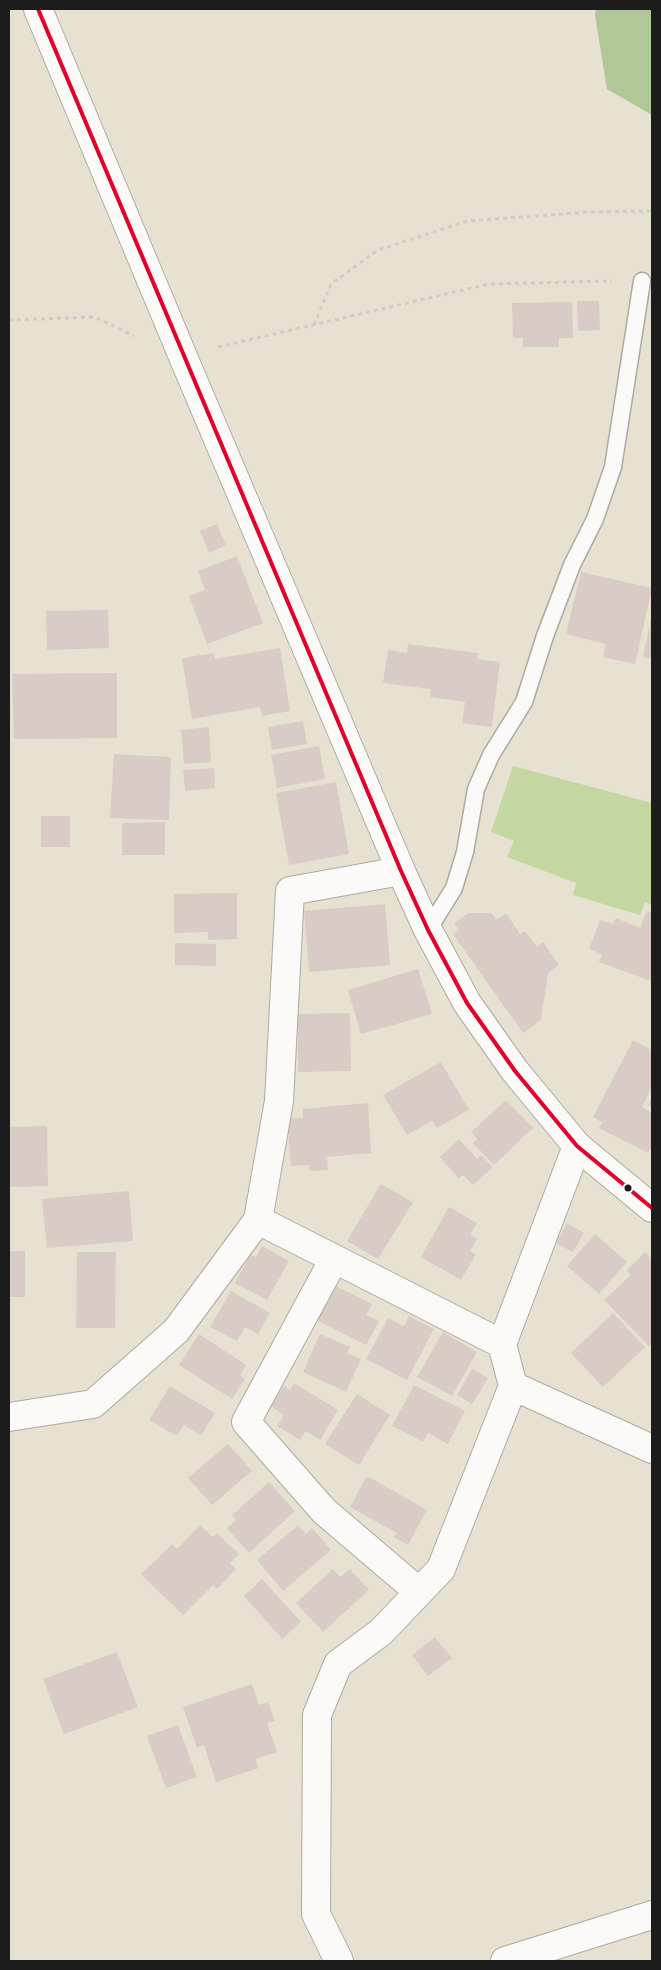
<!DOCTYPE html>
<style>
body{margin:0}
#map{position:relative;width:661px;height:1970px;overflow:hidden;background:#e6e1d1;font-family:Sriracha,sans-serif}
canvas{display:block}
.frame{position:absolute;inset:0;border:10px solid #1c1c1c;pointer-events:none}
</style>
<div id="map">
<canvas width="661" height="1970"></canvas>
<div class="frame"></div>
</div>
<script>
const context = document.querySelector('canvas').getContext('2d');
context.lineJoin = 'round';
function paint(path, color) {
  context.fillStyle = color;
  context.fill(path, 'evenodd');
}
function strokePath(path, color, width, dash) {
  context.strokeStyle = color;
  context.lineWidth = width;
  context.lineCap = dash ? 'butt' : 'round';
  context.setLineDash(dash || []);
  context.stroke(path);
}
paint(new Path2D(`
 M513,766l139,37v102l-7,-3 -5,13 -67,-20 3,-12 -69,-26 7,-16 -23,-9z`), '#c4d7a0');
paint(new Path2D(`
 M596,9h56v106l-45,-26 -12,-74z`), '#b1c797');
paint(new Path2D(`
 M577,301h22l1,29 -22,1z
 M572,302l1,36h-14v9h-36v-9h-10l-1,-35z
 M217,524l9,21 -17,8 -9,-22z
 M237,556l26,67 -56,21 -18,-48 16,-6 -7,-19z
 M581,572l71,16 -17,76 -32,-7 3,-13 -40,-10z
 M108,610l1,38 -62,2 -1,-39z
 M651,619h1v40l-9,-2z
 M408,644l70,9 -1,6 23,3 -8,65 -30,-4 3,-21 -35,-5 1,-8 -48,-6 5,-33 19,3z
 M280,648l10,63 -28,5 -2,-9 -68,12 -10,-61 32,-5 1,6z
 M117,673v65l-103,1 -2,-65z
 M303,721l4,23 -35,6 -4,-23z
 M209,727l2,35 -27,2 -3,-34z
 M319,746l6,33 -48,9 -6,-33z
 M114,754l57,3 -2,63 -59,-2z
 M214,768l1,20 -30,3 -2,-21z
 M336,782l13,72 -60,11 -13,-72z
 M41,816h29v31h-29z
 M165,822v33h-43v-32z
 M237,893v46l-29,1v-8l-34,1v-39z
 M385,904l5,61 -81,7 -5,-61z
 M647,911l5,1 -1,69 -52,-19 3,-8 -13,-5 11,-29 13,4 3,-6 24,10z
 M469,913h22l5,7 10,-7 14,21 5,-3 12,16 6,-5 16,23 -11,8 -7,47 -18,13 -70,-99 6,-4 -5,-7z
 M175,943l41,1v22l-41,-1z
 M418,969l14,45 -71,20 -13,-44z
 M350,1013l1,58 -53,1v-58z
 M633,1040l19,10v37l-10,20 10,6v33l-4,7 -49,-25 3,-6 -9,-5z
 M441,1062l28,48 -32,18 -5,-7 -25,14 -24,-40z
 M652,1096v11l-4,-2z
 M506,1100l27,28 -39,37 -21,-22 4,-4 -6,-7z
 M368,1103l3,50 -44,4 1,13 -19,1v-6l-18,1 -4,-47 16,-1v-9z
 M47,1126l1,60 -39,1v-60z
 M459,1139l18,20 4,-4 12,12 -20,18 -10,-10 -4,4 -19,-22z
 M381,1184l32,18 -35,57 -31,-18z
 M129,1191l4,50 -86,7 -5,-49z
 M449,1207l28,16 -7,11 7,5 -7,12 6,3 -15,26 -40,-23z
 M567,1223l17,10 -11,19 -17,-9z
 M595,1234l32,28 -28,32 -32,-28z
 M262,1246l27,15 -22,39 -32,-17 15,-28 6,2z
 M9,1251h16v46h-16z
 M77,1252h39l-1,76h-39z
 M645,1252l7,7v84l-3,3 -45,-46 27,-25 -4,-5z
 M331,1284l41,20 -6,11 13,6 -13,24 -53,-27z
 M231,1291l39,22 -12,21 -13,-7 -8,14 -27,-14z
 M613,1313l32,34 -42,40 -32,-34z
 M409,1316l25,13 -27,51 -41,-21 22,-41 16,8z
 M443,1332l34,20 -25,44 -35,-19z
 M199,1334l47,31 -6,10 5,4 -13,20 -53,-34z
 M320,1334l30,13 -3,6 14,6 -15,33 -43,-20z
 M472,1369l16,9 -16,26 -15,-9z
 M294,1383l44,27 -18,30 -14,-9 -6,9 -23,-14 7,-11 -13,-9 13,-20 6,4z
 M414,1385l51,26 -17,33 -20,-11 -5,9 -31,-16z
 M170,1386l45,27 -14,23 -17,-11 -7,11 -28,-16z
 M357,1394l33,21 -31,50 -34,-21z
 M228,1444l24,27 -40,34 -24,-27z
 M367,1476l60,34 -19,35 -14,-8 3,-4 -47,-26z
 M269,1482l26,29 -46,42 -22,-25 9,-8 -4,-5z
 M200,1525l13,12 4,-4 22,21 -9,9 6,6 -19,20 -4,-4 -30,30 -42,-41 31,-30 5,5z
 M298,1525l8,9 6,-6 19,22 -48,41 -26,-31z
 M333,1569l7,8 10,-8 19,21 -46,42 -27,-29z
 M262,1579l39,43 -19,17 -38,-43z
 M435,1637l17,21 -24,18 -16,-21z
 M117,1652l21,55 -74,27 -21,-55z
 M252,1684l7,21 9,-3 7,19 -8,2 10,29 -22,7 4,9 -43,14 -12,-37 -7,3 -14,-41z
 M178,1725l19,52 -31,11 -19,-52z`), '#d9ccc6');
const lane = new Path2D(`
 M428,930l26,-42 11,-36 11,-63 15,-34 33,-53 21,-66 27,-71 23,-46 18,-52 29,-186`);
const street = new Path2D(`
 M258,1220l21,-119 11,-210 111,-20
 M334,1259l-88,163 78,89 95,81
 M502,1344l75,-198
 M9,1417l84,-13 83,-73 82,-111 244,124 11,42 139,63
 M339,1961l-23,-47 1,-199 21,-51 43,-32 60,-63 72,-183
 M505,1961l147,-46`);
const secondary = new Path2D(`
 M38,9l146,350 217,512 27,59 39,73 48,68 62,75 75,62`);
strokePath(lane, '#aeaaa0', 19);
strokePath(street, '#aeaaa0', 30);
strokePath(secondary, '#aeaaa0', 30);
strokePath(new Path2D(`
 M9,320l86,-3 39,19
 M314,325l17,-41 47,-34 90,-29 120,-9 64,-1
 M218,347l271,-63 123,-3`), '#d0cecb', 3, [4, 4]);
strokePath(lane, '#fbfaf8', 16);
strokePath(street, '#fbfaf8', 28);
strokePath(secondary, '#fbfaf8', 28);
strokePath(new Path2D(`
 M38,9l363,862 27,59 39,73 48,68 62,75 75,62`), '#e4002b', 4);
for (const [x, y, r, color] of [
 [628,1188,4.5,"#1c1c1c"]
]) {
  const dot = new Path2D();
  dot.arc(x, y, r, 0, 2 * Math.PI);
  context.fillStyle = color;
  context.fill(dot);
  strokePath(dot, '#fdfcf7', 2);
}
</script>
